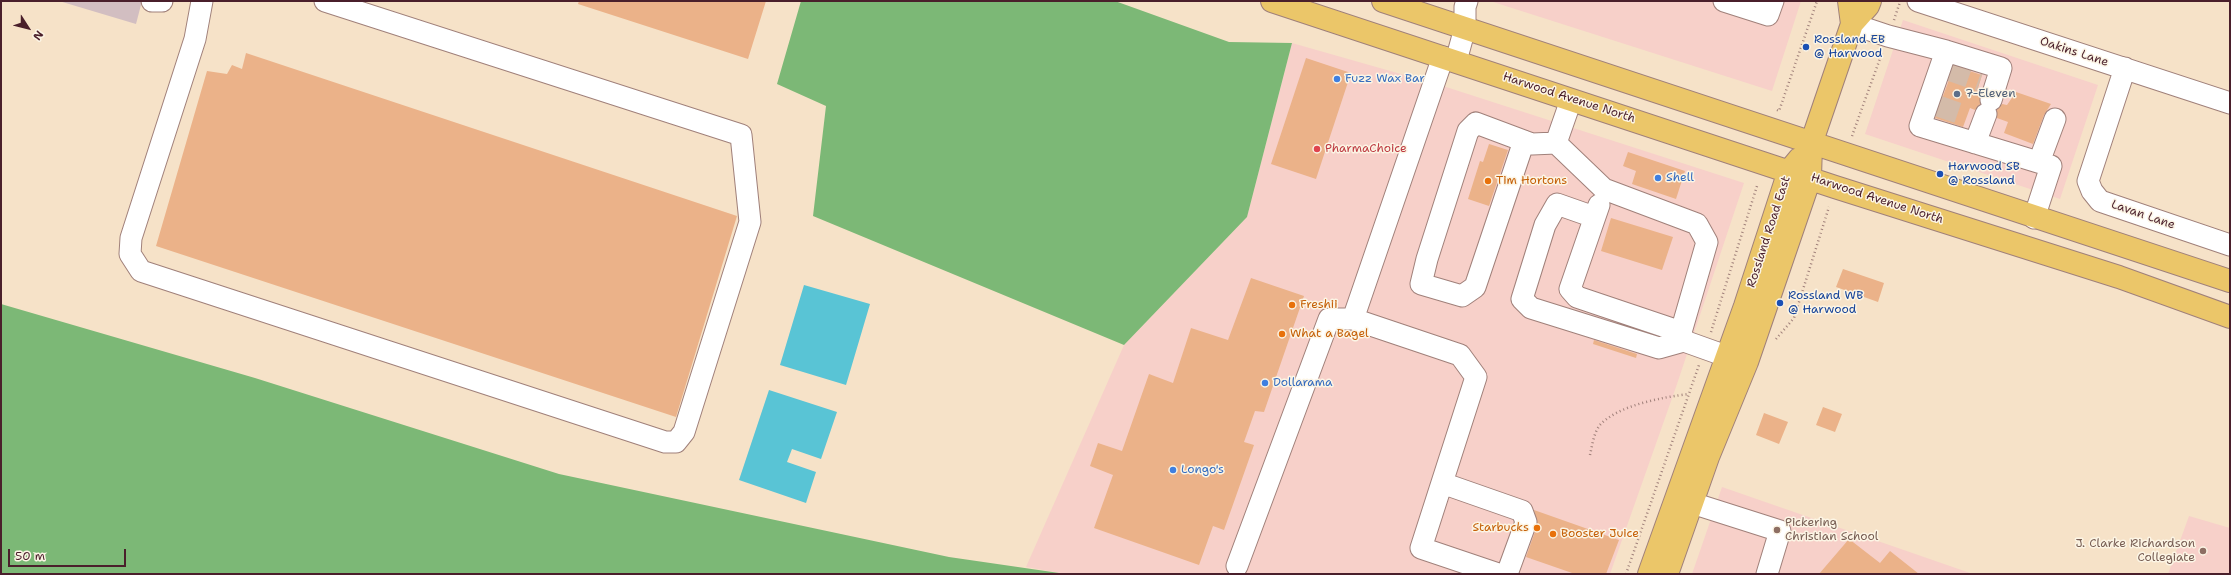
<!DOCTYPE html>
<style>
body{margin:0}
#map{position:relative;width:2231px;height:575px;overflow:hidden;background:#f6e2c8;font-family:"Shantell Sans",sans-serif}
canvas{display:block}
.frame{position:absolute;inset:0;border:2px solid #4a1f2b;pointer-events:none}
.north{position:absolute;left:8px;top:8px;width:40px;height:40px;-webkit-text-stroke:3px #fcf5e5;paint-order:stroke;rotate:126deg;font-size:11px;font-weight:700;line-height:16px;text-align:center;color:#4a1f2b}
.north::after{content:'';display:block;margin:auto;width:14px;height:18px;background:#4a1f2b;clip-path:polygon(50% 0,100% 100%,50% 72%,0 100%)}
.scale{position:absolute;left:8px;top:549px;width:118px;height:18px;box-sizing:border-box;border:2px solid #4a1f2b;border-top:0;padding-left:5px;font-size:12px;line-height:14px;white-space:nowrap;color:#4a1f2b;-webkit-text-stroke:3px #fcf5e5;paint-order:stroke}
</style>
<div id="map">
<canvas width="2231" height="575"></canvas>
<div class="frame"></div>
<div class="north">N</div>
<div class="scale">50 m</div>
</div>
<script>
const context = document.querySelector('canvas').getContext('2d');
context.lineJoin = 'round';
function paint(path, color) {
  context.fillStyle = color;
  context.fill(path, 'evenodd');
}
function strokePath(path, color, width, dash) {
  context.strokeStyle = color;
  context.lineWidth = width;
  context.lineCap = dash ? 'butt' : 'round';
  context.setLineDash(dash || []);
  context.stroke(path);
}
function drawText(font, color, halo, rows, align = 'center') {
  context.font = font + ' "Shantell Sans",sans-serif';
  context.lineWidth = 3;
  context.setLineDash([]);
  context.textBaseline = 'middle';
  context.strokeStyle = halo;
  context.fillStyle = color;
  for (const [text, x, y, turn = 0] of rows) {
    context.save();
    context.translate(x, y);
    context.rotate((+turn || 0) * Math.PI / 180);
    context.textAlign = isNaN(turn) ? turn : align;
    if (halo) context.strokeText(text, 0, 0);
    context.fillText(text, 0, 0);
    context.restore();
  }
}
paint(new Path2D(`
 M1490,1h311l-29,90z
 M1903,20l195,65 -38,114 -195,-65z
 M1292,43l151,43 301,97 -68,204 -66,187h-544l-40,-7 98,-222 123,-128z
 M1722,487l251,87h-281z
 M2189,516l41,12v46h-62z`), '#f7d0c9');
paint(new Path2D(`
 M59,1h83l-6,23z`), '#d2bec1');
paint(new Path2D(`
 M801,1h314l114,41 63,1 -45,174 -123,128 -311,-129 13,-110 -49,-22z
 M1,304l254,74 304,96 390,83 117,17h-1065z`), '#7cb876');
paint(new Path2D(`
 M804,285l66,19 -24,81 -66,-20z
 M769,390l68,22 -16,47 -29,-10 -5,13 29,10 -10,31 -67,-23z`), '#59c4d5');
paint(new Path2D(`
 M579,1h187l-18,58 -170,-55z
 M246,53l491,163 -61,201 -520,-171 51,-175 20,3 5,-9 10,4z
 M1306,58l45,15 -35,106 -45,-15z
 M1954,66l28,9 -6,20 4,1v8l-5,6 -5,-2 -7,19 -28,-9z
 M2016,92l35,12 -7,11 -11,29 -29,-11 4,-11 -11,-4v-8l5,-6 5,1z
 M1489,144l19,6 -19,56 -21,-7 12,-38 3,1z
 M1628,152l57,19 -9,28 -44,-15 4,-13 -13,-5z
 M1611,218l62,19 -11,33 -61,-19z
 M1843,269l41,14 -6,19 -42,-15z
 M1251,278l53,18 -40,116 -9,-1 -11,31 10,3 -30,85 -11,-4 -14,39 -105,-37 19,-53 -23,-9 8,-23 24,8 27,-77 24,9 18,-55 37,12z
 M1594,340l43,14 -1,4 -43,-14z
 M1823,407l19,7 -7,18 -19,-7z
 M1764,413l24,9 -9,22 -23,-9z
 M1534,510l85,30 -13,34h-31l-49,-17 11,-31z
 M1849,539l31,24 10,-12 29,23h-100z`), '#ebb289');
strokePath(new Path2D(`
 M1949,70l31,11
 M1938,106l29,10`), '#d4bba9', 21, [21, 10]);
const minor = new Path2D(`
 M152,1h10
 M202,1l-7,38 -64,199 -1,16 11,17 524,171h11l8,-10 66,-210 -9,-87 -416,-134
 M1724,1l44,14 5,-14
 M1918,1l312,102
 M1852,24l36,12 58,15 -26,75 131,40 -17,52
 M1946,51l55,17 -10,32
 M1443,57l-90,262 107,36 16,22 -55,171 77,26
 M1456,61l9,-33v-21l2,-6
 M2125,68l-37,113 4,10 8,10 130,44
 M1571,100l-15,43 48,46 93,35 10,18 -26,90 3,9 42,15
 M1524,141l-49,146 -13,9 -41,-12 6,-25 41,-128 8,-8 56,21 24,-1
 M1975,143l11,-29
 M2039,162l16,-43
 M1599,205l-29,84 7,8 104,35
 M1594,217l-37,-13 -12,21 -23,74 9,9 128,40 25,-7
 M1442,483l80,28 4,11 -19,52
 M1692,503l88,28 -13,43
 M1237,566l92,-247h24`);
const major = new Path2D(`
 M1272,1l563,186 284,90 111,40
 M1383,1l847,280
 M1852,24l16,-18 2,-5
 M1649,574l96,-268 44,-135 10,-12
 M1667,574l41,-117 39,-95 63,-184 1,-34 41,-120 -3,-23`);
strokePath(minor, '#a0807a', 23);
strokePath(major, '#a0807a', 24);
strokePath(new Path2D(`
 M1894,20l6,-18
 M1777,110l2,1 38,-110
 M1852,136l30,-83
 M1711,332l46,-146
 M1776,339l18,-21 35,-111
 M1590,455c2,-9 4,-23 10,-30 18,-20 64,-28 89,-31
 M1626,574l73,-209`), '#a0807a', 2.5, [1, 3]);
strokePath(minor, '#fff', 21);
strokePath(major, '#ebc669', 22);
for (const [x, y, r, color] of [
 [1806,47,4,"#1a4fb4"],
 [1337,79,4,"#3f7fe0"],
 [1957,94,4,"#5c6f8a"],
 [1317,149,4,"#e0444e"],
 [1940,174,4,"#1a4fb4"],
 [1658,178,4,"#3f7fe0"],
 [1488,181,4,"#e8710a"],
 [1780,303,4,"#1a4fb4"],
 [1292,305,4,"#e8710a"],
 [1282,334,4,"#e8710a"],
 [1265,383,4,"#3f7fe0"],
 [1173,470,4,"#3f7fe0"],
 [1537,528,4,"#e8710a"],
 [1777,530,4,"#8d6e63"],
 [1553,534,4,"#e8710a"],
 [2203,551,4,"#8d6e63"]
]) {
  const dot = new Path2D();
  dot.arc(x, y, r, 0, 2 * Math.PI);
  context.fillStyle = color;
  context.fill(dot);
  strokePath(dot, '#fcf5e5', 1.5);
}
drawText('12px', '#164399', '#fcf5e5', [
 ["Rossland EB",1814,40],
 ["@ Harwood",1814,54],
 ["Harwood SB",1948,167],
 ["@ Rossland",1948,181],
 ["Rossland WB",1788,296],
 ["@ Harwood",1788,310]
], 'left');
drawText('12px', '#4a1f2b', '#fcf5e5', [
 ["Oakins Lane",2074,52,18],
 ["Harwood Avenue North",1569,98,18],
 ["Harwood Avenue North",1877,199,18],
 ["Lavan Lane",2143,215,19],
 ["Rossland Road East",1769,232,-72]
]);
drawText('12px', '#366cbe', '#fcf5e5', [
 ["Fuzz Wax Bar",1345,79],
 ["Shell",1666,178],
 ["Dollarama",1273,383],
 ["Longo's",1181,470]
], 'left');
drawText('12px', '#4e5e75', '#fcf5e5', [
 ["7-Eleven",1965,94]
], 'left');
drawText('12px', '#be3a42', '#fcf5e5', [
 ["PharmaChoice",1325,149]
], 'left');
drawText('12px', '#c56008', '#fcf5e5', [
 ["Tim Hortons",1496,181],
 ["Freshii",1300,305],
 ["What a Bagel",1290,334],
 ["Starbucks",1529,528,"right"],
 ["Booster Juice",1561,534]
], 'left');
drawText('12px', '#785e54', '#fcf5e5', [
 ["Pickering",1785,523],
 ["Christian School",1785,537],
 ["J. Clarke Richardson",2195,544,"right"],
 ["Collegiate",2195,558,"right"]
], 'left');
</script>
